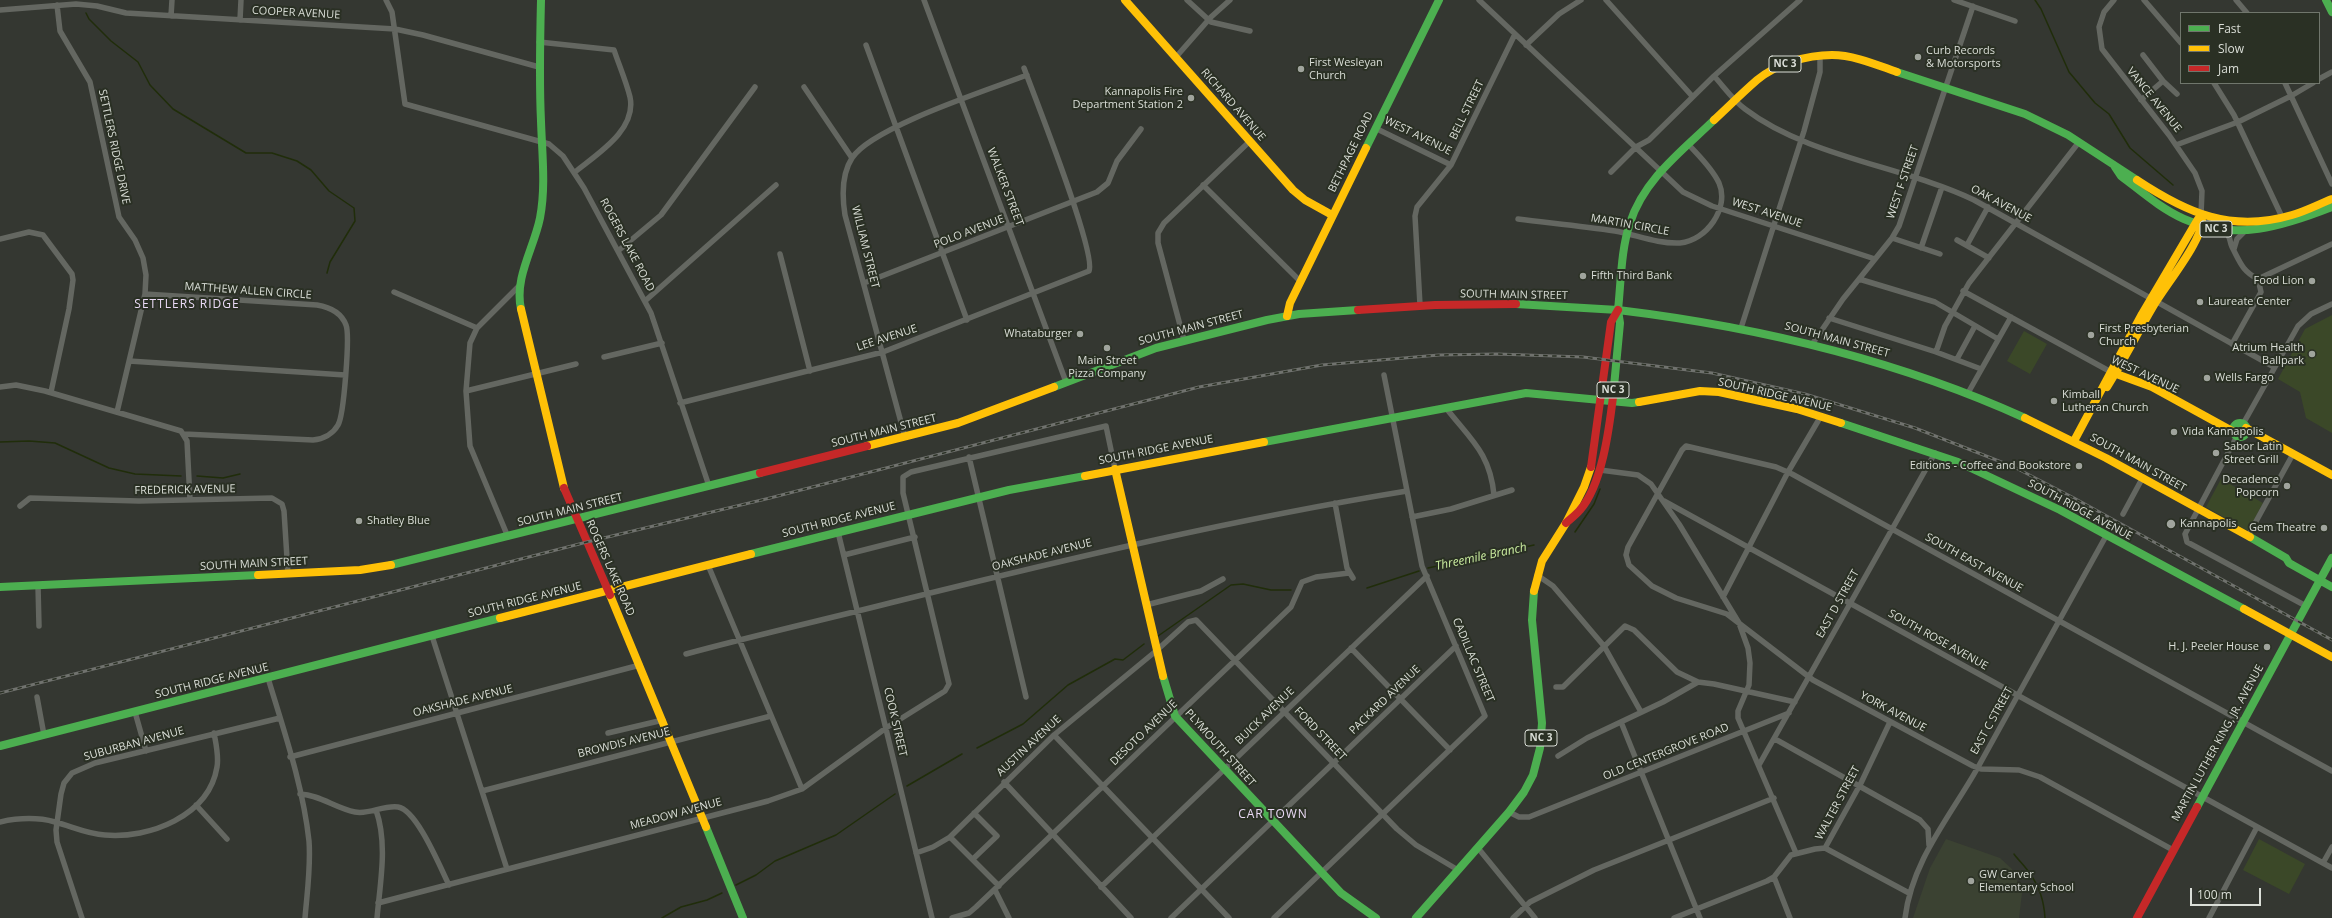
<!DOCTYPE html>
<style>
body{margin:0}
#map{position:relative;width:2332px;height:918px;overflow:hidden;background:#343731;font-family:"Open Sans",sans-serif}
canvas{display:block}
.legend{position:absolute;left:2180px;top:12px;width:140px;height:72px;box-sizing:border-box;background:#2a3024;border:1px solid #70766c;margin:0;padding:5px 7px;list-style:none;font-size:12px;color:#daded7}
.legend li{display:flex;align-items:center;gap:8px;height:20px}
.legend b{width:20px;border:1px solid #70766c}
.scale{position:absolute;left:2190px;top:888px;width:71px;height:18px;box-sizing:border-box;border:2px solid #daded7;border-top:0;padding-left:5px;font-size:12px;line-height:14px;white-space:nowrap;color:#daded7;-webkit-text-stroke:3px #2a3024;paint-order:stroke}
</style>
<div id="map">
<canvas width="2332" height="918"></canvas>
<ul class="legend">
<li><b style="height:5px;background:#4caf50"></b>Fast</li>
<li><b style="height:5px;background:#ffc107"></b>Slow</li>
<li><b style="height:5px;background:#c62828"></b>Jam</li>
</ul>
<div class="scale">100 m</div>
</div>
<script>
const context = document.querySelector('canvas').getContext('2d');
context.lineJoin = 'round';
function paint(path, color) {
  context.fillStyle = color;
  context.fill(path, 'evenodd');
}
function strokePath(path, color, width, dash) {
  context.strokeStyle = color;
  context.lineWidth = width;
  context.lineCap = dash ? 'butt' : 'round';
  context.setLineDash(dash || []);
  context.stroke(path);
}
function drawText(font, color, halo, rows, align = 'center') {
  context.font = font + ' "Open Sans",sans-serif';
  context.lineWidth = 4;
  context.setLineDash([]);
  context.textBaseline = 'middle';
  context.strokeStyle = halo;
  context.fillStyle = color;
  for (const [text, x, y, turn = 0] of rows) {
    context.save();
    context.translate(x, y);
    context.rotate((+turn || 0) * Math.PI / 180);
    context.textAlign = isNaN(turn) ? turn : align;
    if (halo) context.strokeText(text, 0, 0);
    context.fillText(text, 0, 0);
    context.restore();
  }
}
paint(new Path2D(`
 M1946,839l54,19 12,11 10,24 -3,25h-106l17,-50z`), '#3b4232');
paint(new Path2D(`
 M2332,315v118l-26,-15 -6,-26 -22,-13 27,-50z
 M2024,331l23,13 -17,30 -23,-13z
 M2221,479l42,24 -15,28 -42,-24z
 M2259,839l46,25 -16,30 -46,-24z`), '#3b4828');
strokePath(new Path2D(`
 M2035,0l6,9 28,63 26,31 14,11 21,34 43,37
 M86,13l3,6 22,22 27,21 12,23 23,24 73,44h26l25,8 14,9 18,21 25,17 1,13 -25,41 -3,11
 M0,442l29,-1 26,2 54,25 26,6 46,2
 M197,476l26,2 17,-4
 M1575,532l19,-28 6,-15
 M1428,568l106,-23
 M1367,588l52,-17
 M1158,636l73,-51 12,-1 28,6h20
 M977,748l46,-24 45,-39 47,-26 8,1 21,-16
 M907,786l55,-32
 M2014,854c5,7 12,13 16,20 10,13 14,27 15,44
 M736,885l20,-10 19,-14 61,-26 59,-41
 M662,918l19,-11 26,-7 15,-7`), '#202d0a', 1.5);
strokePath(new Path2D(`
 M386,0l6,12 13,92 144,40 14,12 21,32 67,125 58,173
 M924,0l142,382
 M1187,0l24,22 39,9
 M1479,0l204,192 29,14 163,53
 M1606,0l86,96
 M1954,0l61,21
 M2114,0l-10,12 -5,15 3,22 67,86 26,38 7,18 -1,24
 M2144,0l37,43
 M2236,0l11,13
 M57,5l3,26 30,51 29,135 16,23 8,18 3,17 -1,19 -28,118
 M0,10l76,-6 21,2 29,7 269,16 28,6 116,32
 M171,16l1,-16
 M240,20l1,-20
 M539,42l75,8c5,15 12,31 16,47 7,33 -33,57 -55,75
 M866,45l101,275
 M1526,45l33,-31 22,-14
 M1176,57l35,-40 19,-17
 M1714,76c10,11 19,24 31,33 63,48 158,57 229,91l300,167
 M2319,79l13,-7
 M2163,81l14,13
 M2214,83l20,32 48,102
 M2285,83l47,101
 M804,87l48,71
 M2141,100l22,-19 -20,-26
 M1375,128l76,37
 M2176,145l62,-23 53,-26 22,-13
 M1611,172l25,-25 13,-7 65,-64 86,-76
 M1203,185l98,97
 M1518,219c32,4 65,7 97,12 22,4 42,13 65,12 26,-2 50,-35 39,-60 -7,-15 -20,-27 -30,-38
 M2224,231c7,4 5,10 8,16 8,15 10,24 26,32
 M1892,238l48,16
 M0,239l29,-7 14,3 29,39 1,6 -4,29 -18,83
 M1957,240l32,18
 M1967,245l21,-38
 M1921,248l21,-61
 M2234,249l3,-10 7,-7
 M618,251l43,-36 94,-128
 M780,254l30,117
 M1859,279l76,23 63,37
 M864,283l233,-91 11,-9 9,-22 24,-32
 M1963,291l148,81
 M394,292l83,36
 M145,294l172,11c12,2 24,7 29,20 4,10 -2,90 -8,100 -5,9 -15,14 -25,15l-129,-6
 M645,301l131,-116
 M1420,305l-5,-89 2,-9 34,-42 64,-131
 M1829,318l107,34 45,17
 M1741,328l63,-197 16,-59v-16
 M1184,340l-26,-97v-10l6,-10 86,-82
 M1813,343l30,-44 49,-61 7,-12 74,-220
 M2232,344l29,-52 -3,-13 74,-35
 M1936,352l9,-26 24,-43 110,-141
 M604,357l58,-14
 M1957,359l18,-33
 M129,361l216,14
 M0,387l16,-2 29,6 136,40 6,10 3,59
 M466,391l110,-27
 M1968,393l43,-76
 M680,403l203,-51 206,-81c8,-17 -55,-176 -65,-203
 M1446,408c25,32 44,45 48,87
 M2243,424l55,-98 13,-12 21,-10
 M2237,436l-52,98 2,8 119,64
 M905,437l-60,-222c-3,-19 -4,-40 7,-57 20,-31 136,-68 175,-83
 M969,457l57,240
 M1600,470l38,5 13,9 28,40 60,99 9,25 2,15 -1,22 -11,26v7l58,135
 M1664,501l668,367
 M1335,503l12,65 6,10
 M20,506l10,-8 109,3 133,-3 10,6 2,7 4,63
 M2123,514l20,-37
 M1412,517l39,-8 61,-19
 M838,532l94,386
 M2248,536l45,-82
 M508,537l-38,-91 -4,-55 4,-48 7,-15 43,-43
 M844,555l71,-18
 M708,565l94,224
 M1537,575l16,11 51,60 37,66
 M38,586l1,40
 M1723,597l65,-125 33,-56
 M1146,605l55,-14 22,-12
 M432,636l75,233
 M1351,648l99,102
 M686,654c70,-19 141,-35 212,-53 169,-42 337,-82 509,-110
 M268,678c16,53 35,108 41,163 2,26 -2,52 -4,77
 M1556,687h7l62,-61 9,4 43,42 21,10
 M37,697l7,38
 M135,712l11,39
 M1621,722l79,196
 M608,733l55,-13
 M1054,735l175,183
 M1775,739l145,81 8,9 1,16
 M1558,756l29,-18 76,-36 35,-20 16,2 81,18
 M290,757l350,-92
 M1759,765l176,-312
 M1004,782l127,136
 M482,791l289,-75
 M300,794c20,1 35,14 55,18 14,3 28,-7 43,-5 19,3 42,60 51,78
 M196,805l31,34
 M376,810c12,34 4,73 1,108
 M1509,812l10,5h10l260,-104
 M0,822c18,-4 37,-5 55,0 16,4 32,12 50,13 44,4 104,-19 112,-68 2,-11 -1,-23 -3,-34
 M950,837l49,49
 M1478,848l57,70
 M1825,848l36,-65 29,-61
 M2173,850l-133,-73 -21,-7 -38,-1 -8,-3 -160,-86 -86,-66 -51,-16 -24,-12 -23,-21 -3,-10 2,-8 54,-97 4,-4 90,21 16,7 540,297
 M916,853l17,-6 17,-10 104,-102 102,-84 32,-29 8,-2 201,209 19,16 42,25
 M973,859l24,-23 -23,-23
 M2323,863l9,-16
 M1774,877l16,41
 M1101,887l326,-311
 M995,890l14,28
 M378,903l390,-102 34,-12 84,-61 59,-37 4,-7 -46,-191v-16l8,-5 195,-46 9,43
 M82,918l-25,-76 -1,-12 5,-36 3,-11 8,-10 23,-10 185,-45
 M952,918l17,-5 7,-6 315,-300 11,-25 14,-5 33,-4
 M1171,918l285,-272
 M1274,918l211,-202 -63,-150 -38,-191
 M1513,918l17,-16 64,-32 180,-72
 M1674,918l93,-37 7,-4 17,-22 24,-6 10,-1 84,45
 M1905,918c7,-57 44,-100 72,-149 43,-77 86,-155 129,-233
 M2209,918l48,-91`), '#646761', 5.5);
strokePath(new Path2D(`
 M2326,0l6,12
 M1897,72l128,42 43,21 69,45
 M1366,148l73,-148
 M2115,167l6,9c20,15 40,33 63,43 50,23 100,7 148,-12
 M1516,304l102,6
 M521,309c-7,-31 13,-61 19,-91 6,-31 2,-65 1,-97 -2,-40 -1,-80 0,-121
 M1618,310c141,17 277,49 407,108
 M1054,387l102,-39 111,-28 32,-6 59,-4
 M1613,397l7,-74 -2,-13c3,-28 3,-61 12,-87 14,-44 52,-72 84,-103
 M1841,423l117,39 102,48 184,99
 M2233 430a7 7 0 1 1 14 0a7 7 0 1 1-14 0Z
 M1264,442l262,-49 106,10 7,-1
 M2250,537l36,21 3,5 43,24
 M751,554l258,-64 76,-14
 M391,565l369,-92
 M0,587l258,-12
 M1163,676l12,40 166,177 35,25
 M0,746l500,-128
 M2197,807l135,-249
 M706,827l37,91
 M1416,918l93,-106 15,-20 9,-17 7,-27 2,-25 -10,-103 2,-29`), '#4caf50', 8);
strokePath(new Path2D(`
 M1125,0l168,190 12,10 27,15
 M1714,120c14,-13 28,-27 43,-40 19,-16 50,-25 75,-25 22,0 45,10 65,17
 M2137,180c50,33 94,53 155,35 14,-4 27,-11 40,-16
 M521,309l43,179
 M1287,316l3,-13 76,-155
 M2111,372l41,15 82,45
 M2107,387c17,-27 31,-55 47,-82 11,-19 48,-64 48,-84
 M1639,402l61,-11 19,1 78,17 44,14
 M2025,418l81,40 144,79
 M2246,428l86,47
 M2074,441l68,-127 56,-95
 M867,446l91,-23 96,-36
 M1115,469l48,207
 M1085,476l179,-34
 M258,575l102,-5 31,-5
 M1534,591l8,-30 24,-38 18,-36 7,-20
 M610,595l96,232
 M2244,609l88,48
 M500,618l251,-64`), '#ffc107', 8);
strokePath(new Path2D(`
 M1358,310l77,-5 81,-1
 M1591,467l20,-145 7,-12
 M760,473l107,-27
 M564,488l46,107
 M1566,523c4,-4 10,-8 14,-13 22,-25 29,-80 33,-113
 M2137,918l60,-111`), '#c62828', 8);
const rail = new Path2D(`
 M0,693l587,-151 183,-44 429,-111 123,-22 117,-10 58,-1 86,3 129,16 93,21 110,34 99,39 60,31 258,142`);
strokePath(rail, '#70726e', 3);
strokePath(rail, '#2a3024', 1.5, [4.5]);
for (const [x, y, r, color] of [
 [1918,57,4,"#a0a49d"],
 [1301,69,4,"#a0a49d"],
 [1191,98,4,"#a0a49d"],
 [1583,276,4,"#a0a49d"],
 [2312,281,4,"#a0a49d"],
 [2200,302,4,"#a0a49d"],
 [1080,334,4,"#a0a49d"],
 [2091,335,4,"#a0a49d"],
 [1107,348,4,"#a0a49d"],
 [2312,354,4,"#a0a49d"],
 [2207,378,4,"#a0a49d"],
 [2054,401,4,"#a0a49d"],
 [2174,432,4,"#a0a49d"],
 [2216,453,4,"#a0a49d"],
 [2079,466,4,"#a0a49d"],
 [2287,486,4,"#a0a49d"],
 [359,521,4,"#a0a49d"],
 [2171,524,5,"#a0a49d"],
 [2324,528,4,"#a0a49d"],
 [2267,647,4,"#a0a49d"],
 [1971,881,4,"#a0a49d"]
]) {
  const dot = new Path2D();
  dot.arc(x, y, r, 0, 2 * Math.PI);
  context.fillStyle = color;
  context.fill(dot);
  strokePath(dot, '#2a3024', 1.5);
}
for (const [x, y, w] of [
 [1785,64,32],
 [2216,229,32],
 [1613,390,32],
 [1541,738,32]
]) {
  const box = new Path2D();
  box.roundRect(x - w / 2, y - 8, w, 16, 3);
  context.fillStyle = '#2a3024';
  context.fill(box);
  strokePath(box, '#daded7', 1);
}
drawText('bold 10px', '#daded7', null, [
 ["NC 3",1785,64],
 ["NC 3",2216,229],
 ["NC 3",1613,390],
 ["NC 3",1541,738]
]);
drawText('11px', '#daded7', '#2a3024', [
 ["COOPER AVENUE",296,13,3],
 ["VANCE AVENUE",2154,100,51],
 ["RICHARD AVENUE",1233,105,49],
 ["BELL STREET",1467,110,-64],
 ["WEST AVENUE",1418,136,26],
 ["SETTLERS RIDGE DRIVE",114,147,78],
 ["BETHPAGE ROAD",1351,152,-64],
 ["WEST F STREET",1903,182,-71],
 ["WALKER STREET",1005,187,69],
 ["OAK AVENUE",2001,204,28],
 ["WEST AVENUE",1767,213,18],
 ["MARTIN CIRCLE",1630,225,10],
 ["POLO AVENUE",969,232,-21],
 ["ROGERS LAKE ROAD",627,245,62],
 ["WILLIAM STREET",865,247,76],
 ["MATTHEW ALLEN CIRCLE",248,291,4],
 ["SOUTH MAIN STREET",1514,295,1],
 ["SOUTH MAIN STREET",1191,328,-15],
 ["LEE AVENUE",887,338,-18],
 ["SOUTH MAIN STREET",1837,340,15],
 ["WEST AVENUE",2145,375,25],
 ["SOUTH RIDGE AVENUE",1775,395,13],
 ["SOUTH MAIN STREET",884,431,-14],
 ["SOUTH RIDGE AVENUE",1156,450,-11],
 ["SOUTH MAIN STREET",2138,463,29],
 ["FREDERICK AVENUE",185,490,-1],
 ["SOUTH MAIN STREET",570,510,-14],
 ["SOUTH RIDGE AVENUE",2080,510,28],
 ["SOUTH RIDGE AVENUE",839,520,-14],
 ["OAKSHADE AVENUE",1042,555,-14],
 ["SOUTH EAST AVENUE",1974,563,29],
 ["SOUTH MAIN STREET",254,564,-3],
 ["ROGERS LAKE ROAD",610,568,66],
 ["SOUTH RIDGE AVENUE",525,600,-14],
 ["EAST D STREET",1838,604,-61],
 ["SOUTH ROSE AVENUE",1938,640,29],
 ["CADILLAC STREET",1473,660,67],
 ["SOUTH RIDGE AVENUE",212,681,-14],
 ["PACKARD AVENUE",1385,700,-44],
 ["OAKSHADE AVENUE",463,701,-14],
 ["YORK AVENUE",1893,712,28],
 ["BUICK AVENUE",1265,716,-44],
 ["EAST C STREET",1992,721,-61],
 ["COOK STREET",895,722,77],
 ["DESOTO AVENUE",1144,733,-44],
 ["FORD STREET",1320,734,46],
 ["BROWDIS AVENUE",624,743,-14],
 ["MARTIN LUTHER KING, JR. AVENUE",2218,743,-61],
 ["SUBURBAN AVENUE",134,744,-15],
 ["AUSTIN AVENUE",1029,746,-43],
 ["PLYMOUTH STREET",1220,748,48],
 ["OLD CENTERGROVE ROAD",1666,752,-22],
 ["WALTER STREET",1838,803,-62],
 ["MEADOW AVENUE",676,814,-15]
]);
drawText('11px', '#daded7', '#2a3024', [
 ["Curb Records",1926,51],
 ["& Motorsports",1926,64],
 ["First Wesleyan",1309,63],
 ["Church",1309,76],
 ["Kannapolis Fire",1183,92,"right"],
 ["Department Station 2",1183,105,"right"],
 ["Fifth Third Bank",1591,276],
 ["Food Lion",2304,281,"right"],
 ["Laureate Center",2208,302],
 ["First Presbyterian",2099,329],
 ["Church",2099,342],
 ["Whataburger",1072,334,"right"],
 ["Atrium Health",2304,348,"right"],
 ["Ballpark",2304,361,"right"],
 ["Main Street",1107,361,"center"],
 ["Pizza Company",1107,374,"center"],
 ["Wells Fargo",2215,378],
 ["Kimball",2062,395],
 ["Lutheran Church",2062,408],
 ["Vida Kannapolis",2182,432],
 ["Sabor Latin",2224,447],
 ["Street Grill",2224,460],
 ["Editions - Coffee and Bookstore",2071,466,"right"],
 ["Decadence",2279,480,"right"],
 ["Popcorn",2279,493,"right"],
 ["Shatley Blue",367,521],
 ["Kannapolis",2180,524],
 ["Gem Theatre",2316,528,"right"],
 ["H. J. Peeler House",2259,647,"right"],
 ["GW Carver",1979,875],
 ["Elementary School",1979,888]
], 'left');
context.letterSpacing = '1px';
drawText('12px', '#eadaf5', '#2a3024', [
 ["SETTLERS RIDGE",187,305],
 ["CAR TOWN",1273,815]
]);
context.letterSpacing = '0px';
drawText('italic 12px', '#cbeda0', '#2a3024', [
 ["Threemile Branch",1481,557,-12]
]);
</script>
